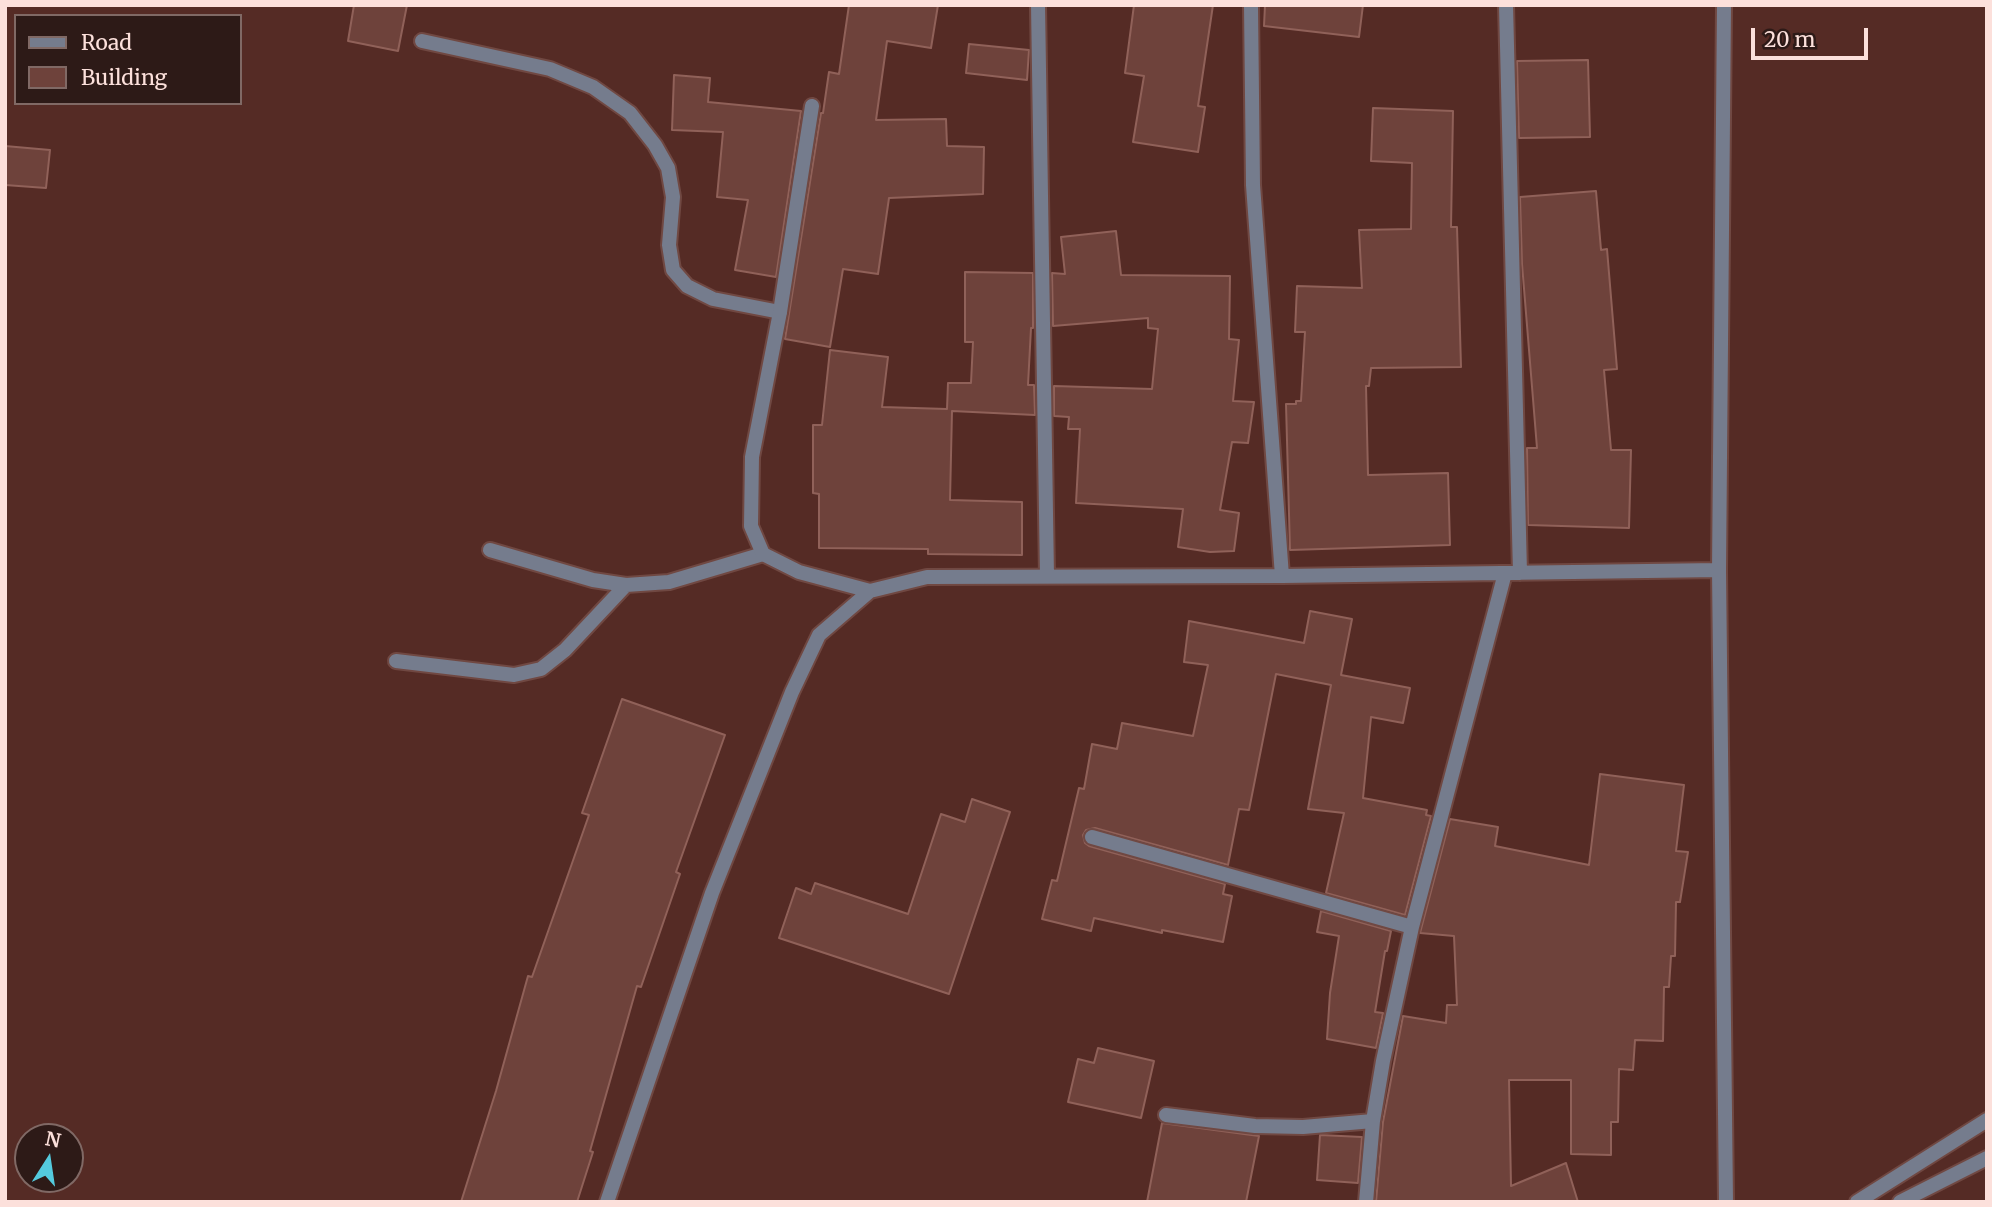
<!DOCTYPE html>
<style>
body{margin:0}
#map{position:relative;width:1992px;height:1207px;overflow:hidden;background:#552b25;font-family:Merriweather,serif}
canvas{display:block}
.frame{position:absolute;inset:0;border:7px solid #fce0db;pointer-events:none}
.legend{position:absolute;left:14px;top:14px;width:228px;height:91px;box-sizing:border-box;background:#2d1a17;border:2px solid #806965;margin:0;padding:9px 12px;list-style:none;font-size:21px;color:#fce0db}
.legend li{display:flex;align-items:center;gap:14px;height:35px}
.legend b{width:35px;border:2px solid #806965}
.north{position:absolute;left:14px;top:1123px;width:70px;height:70px;box-sizing:border-box;background:#2d1a17;border:2px solid #806965;border-radius:50%;rotate:12deg;font-size:19px;font-weight:700;line-height:28px;text-align:center;color:#fce0db}
.north::after{content:'';display:block;margin:auto;width:24px;height:32px;background:#54cadd;clip-path:polygon(50% 0,100% 100%,50% 72%,0 100%)}
.scale{position:absolute;left:1751px;top:28px;width:117px;height:32px;box-sizing:border-box;border:4px solid #fce0db;border-top:0;padding-left:9px;font-size:21px;line-height:24px;white-space:nowrap;color:#fce0db;-webkit-text-stroke:5px #2d1a17;paint-order:stroke}
</style>
<div id="map">
<canvas width="1992" height="1207"></canvas>
<div class="frame"></div>
<ul class="legend">
<li><b style="height:9px;background:#757c8d"></b>Road</li>
<li><b style="height:19px;background:#6e423b"></b>Building</li>
</ul>
<div class="north">N</div>
<div class="scale">20 m</div>
</div>
<script>
const context = document.querySelector('canvas').getContext('2d');
context.lineJoin = 'round';
function paint(path, color) {
  context.fillStyle = color;
  context.fill(path, 'evenodd');
}
function strokePath(path, color, width, dash) {
  context.strokeStyle = color;
  context.lineWidth = width;
  context.lineCap = dash ? 'butt' : 'round';
  context.setLineDash(dash || []);
  context.stroke(path);
}
const building = new Path2D(`
 M354,5h53l-9,46 -50,-10z
 M849,5h89l-7,43 -44,-7 -11,79 70,-1 1,27 37,1 -1,47 -94,4 -11,76 -35,-5 -13,78 -45,-8 36,-226h2l6,-41 10,2z
 M1134,5h79l-15,101 7,1 -7,45 -65,-10 11,-66 -19,-3z
 M1265,5h98l-4,32 -95,-11z
 M969,44l60,6 -2,30 -61,-7z
 M1588,60l2,77 -71,1 -2,-77z
 M674,75l36,3 -2,24 93,9 -25,166 -41,-7 13,-70 -31,-3 6,-65 -51,-2z
 M1373,108l80,3 -2,116h6l4,140 -90,1 -2,18h-3l2,89 80,-2 2,72 -160,5 -4,-146h10v-3h5l4,-69h-10l2,-46 65,2 -3,-58 52,-1 1,-66 -41,-2z
 M5,146l45,4 -4,38 -41,-3z
 M1596,191l5,59 6,-1 10,120 -13,1 7,80h20l-2,78 -101,-3 -1,-77h10l-15,-184 -2,-67z
 M1116,231l5,44 109,1 -1,63 10,1 -6,61 21,1 -6,41 -16,-1 -12,68 19,3 -5,38 -24,1 -32,-5 5,-38 -107,-6 4,-74h-12l1,-12 -15,-1v-30l98,3 6,-60 -10,-1v-10l-95,8 -1,-53 13,1 -4,-37z
 M965,272l68,1v55h-2l-3,57h6l1,30 -83,-4 -2,89 72,2v53l-94,-1v-5l-109,-1v-54l-6,-1v-68h9l8,-75 58,7 -6,50 65,2 1,-26h23l2,-41h-8z
 M1310,611l42,8 -11,56 69,13 -7,35 -32,-6 -8,81 64,12 -1,5 5,1 -26,99 -79,-22 18,-80 -36,-4 23,-124 -55,-11 -27,136 -10,-1 -11,56 -133,-37 -9,2 -3,5 2,8 4,3 136,38 -2,10 9,2 -9,46 -61,-12v3l-68,-15 -3,13 -49,-12 10,-39 5,1 22,-93 5,1 8,-45 25,5 5,-26 71,13 15,-71 -24,-3 5,-41 115,22z
 M622,699l103,36 -49,137 4,2 -39,113 -4,-1 -47,165 3,1 -16,50h-116l35,-111 32,-115 4,1 57,-162 -7,-2z
 M1600,774l84,11 -8,66 12,1 -8,50h-4l-1,54h-4l-2,31h-5l-1,54 -28,-1 -2,30 -14,-1 -1,53h-7v33l-40,-1v-74h-62l2,106 55,-23 12,39h-202l7,-80 20,-106 43,7 1,-18h10l-3,-69 -34,-3 30,-114 48,8 -3,19 94,19z
 M972,799l38,13 -61,182 -170,-56 17,-50 15,6 4,-11 93,31 33,-100 24,8z
 M1321,911l70,20 -4,20h-2l-10,61 8,1 -7,35 -49,-9 3,-46 9,-57 -22,-4z
 M1098,1048l56,13 -13,57 -73,-16 10,-43 16,4z
 M1162,1123l97,13 -13,66h-99z
 M1320,1135l42,2 -4,46 -41,-3z`);
paint(building, '#6e423b');
strokePath(building, '#906159', 2);
const service = new Path2D(`
 M422,41l128,28 43,18 37,26 25,32 13,23 5,29 -4,48 4,25 14,16 26,13 67,13
 M490,550l103,30 33,5 43,-3 94,-28
 M396,661l118,14 27,-6 24,-19 61,-65`);
const minor = new Path2D(`
 M1038,5l9,571
 M1251,5l2,180 29,391
 M1506,5l14,568
 M1724,5l-5,565 7,632
 M812,106l-32,206 -28,145 -1,69 12,28 36,18 71,19
 M1092,837l320,90
 M1166,1115l89,11 48,1 70,-6
 M607,1202l105,-309 80,-201 27,-57 51,-44 57,-14 355,-1 437,-6
 M1366,1202l7,-81 10,-60 29,-134 93,-354`);
const tertiary = new Path2D(`
 M1857,1202l130,-82
 M1900,1202l87,-44`);
strokePath(service, '#704842', 18);
strokePath(minor, '#704842', 18);
strokePath(tertiary, '#704842', 18);
strokePath(service, '#757c8d', 14);
strokePath(minor, '#757c8d', 14);
strokePath(tertiary, '#757c8d', 14);
</script>
